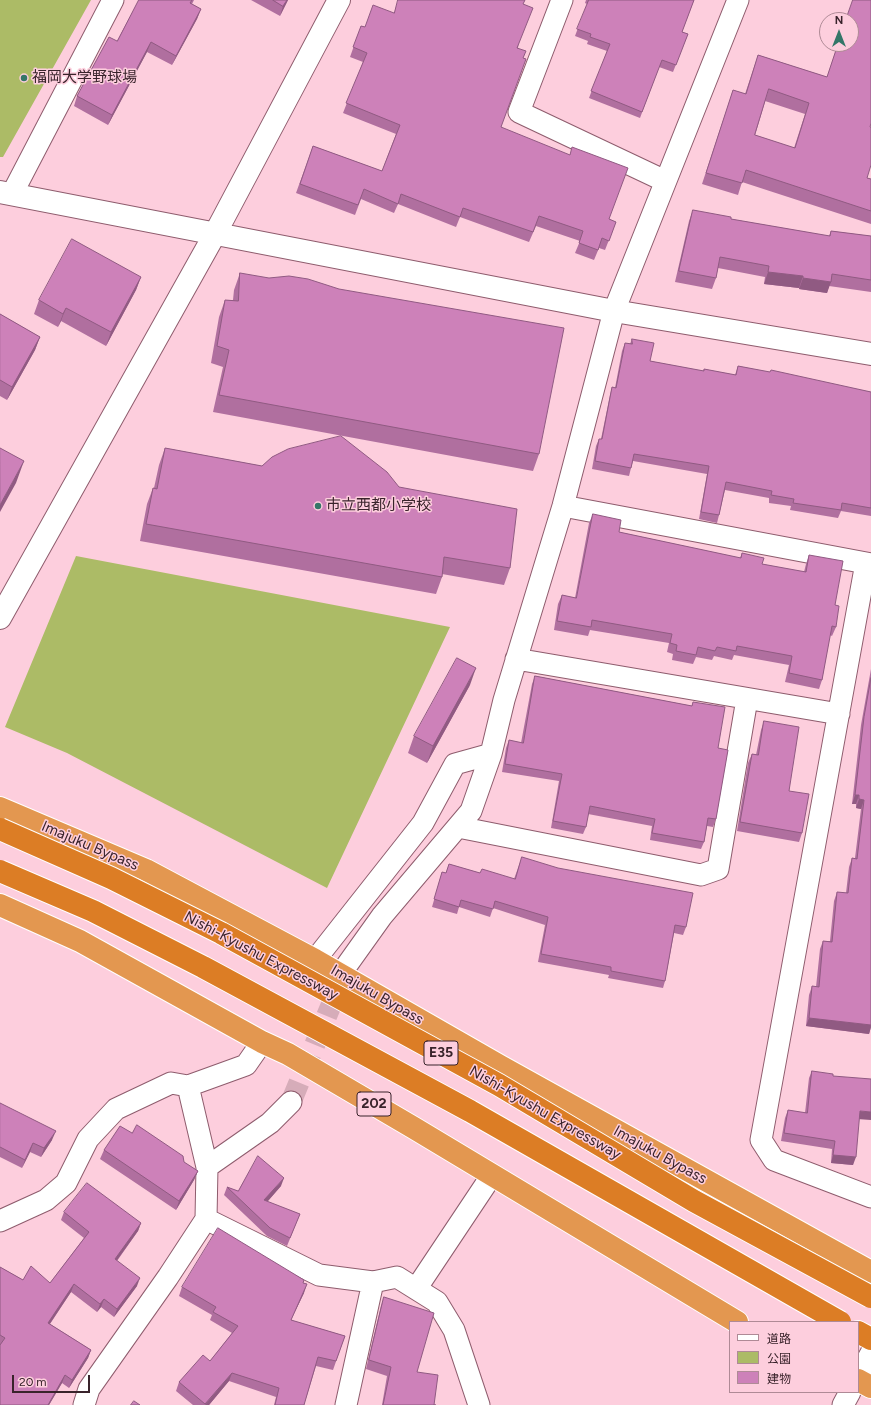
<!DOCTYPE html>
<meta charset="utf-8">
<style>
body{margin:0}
#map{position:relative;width:871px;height:1405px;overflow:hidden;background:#fdcedd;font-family:Figtree,"Noto Sans JP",sans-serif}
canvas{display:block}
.legend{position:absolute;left:729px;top:1321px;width:130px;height:72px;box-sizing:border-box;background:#fdcedd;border:1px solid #af8a96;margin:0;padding:5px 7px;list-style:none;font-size:12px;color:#39232b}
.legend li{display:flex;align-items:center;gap:8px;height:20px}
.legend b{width:20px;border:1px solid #af8a96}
.north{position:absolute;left:819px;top:12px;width:40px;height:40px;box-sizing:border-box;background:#fdcedd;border:1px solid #af8a96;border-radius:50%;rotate:0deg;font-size:11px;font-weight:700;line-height:16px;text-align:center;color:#39232b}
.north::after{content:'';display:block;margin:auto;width:14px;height:18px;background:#347668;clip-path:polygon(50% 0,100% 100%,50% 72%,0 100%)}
.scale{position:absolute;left:12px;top:1375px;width:78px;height:18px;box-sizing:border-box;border:2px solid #39232b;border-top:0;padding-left:5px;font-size:12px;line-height:14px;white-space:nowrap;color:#39232b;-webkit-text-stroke:3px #fdcedd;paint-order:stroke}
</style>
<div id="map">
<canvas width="871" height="1405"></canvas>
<ul class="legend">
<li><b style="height:5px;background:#fff"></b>道路</li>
<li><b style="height:11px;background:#acbb66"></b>公園</li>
<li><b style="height:11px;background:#cd81b9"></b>建物</li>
</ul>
<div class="north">N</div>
<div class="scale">20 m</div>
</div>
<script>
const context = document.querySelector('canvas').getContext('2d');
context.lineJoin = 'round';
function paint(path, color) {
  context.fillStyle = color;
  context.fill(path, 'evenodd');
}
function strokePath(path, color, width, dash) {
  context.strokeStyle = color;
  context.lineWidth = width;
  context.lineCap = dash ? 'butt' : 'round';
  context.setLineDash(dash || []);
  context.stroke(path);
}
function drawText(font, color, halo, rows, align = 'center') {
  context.font = font + ' Figtree,"Noto Sans JP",sans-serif';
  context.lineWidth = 3;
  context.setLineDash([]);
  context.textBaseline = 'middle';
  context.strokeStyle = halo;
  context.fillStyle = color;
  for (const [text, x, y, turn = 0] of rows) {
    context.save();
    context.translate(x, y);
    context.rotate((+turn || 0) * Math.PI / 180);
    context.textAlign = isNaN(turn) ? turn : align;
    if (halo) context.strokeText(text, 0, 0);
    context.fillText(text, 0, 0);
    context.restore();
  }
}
paint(new Path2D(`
 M0,0h91l-88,157h-3z
 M76,556l374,71 -123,261 -260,-135 -62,-26z`), '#acbb66');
strokePath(new Path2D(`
 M291,1102l51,-123`), '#d6acb9', 21, [21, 10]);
const minor = new Path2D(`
 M562,0l-43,112 146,69
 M12,194l101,-194
 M563,506l308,58
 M866,563l-105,577 13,20 97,37
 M516,659l323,55
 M458,827l243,48 17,-6 29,-170
 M315,960l108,-137 32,-59 36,-10
 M347,965l35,-49 89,-105 20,-57 13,-54 59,-194 51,-195 124,-311
 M188,1086l58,-21 16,-23
 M207,1167l63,-44 21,-21
 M0,1221l46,-21 20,-17 22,-44 28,-30 55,-26 17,3 19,81 -1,52 113,56 54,7 24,-5 40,25 17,28 25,75
 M416,1289l76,-114
 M858,1377l13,-24
 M84,1405l5,-16 79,-112 38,-58
 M346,1405l27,-123
 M843,1405l7,-13`);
const tertiary = new Path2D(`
 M0,192l614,119 257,43
 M0,618l216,-386 123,-232`);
const trunk = new Path2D(`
 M0,808l146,62 169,90 185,106 371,206
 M0,905l80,36 182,101 26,12 126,74 323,194
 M858,1380l13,7`);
const motorway = new Path2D(`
 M858,1332l13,7`);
strokePath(minor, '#8e5c6d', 23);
strokePath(tertiary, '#8e5c6d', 24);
strokePath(trunk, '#fff', 24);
strokePath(motorway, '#fff', 24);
strokePath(minor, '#fff', 21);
strokePath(tertiary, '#fff', 22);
strokePath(trunk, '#e39750', 22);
strokePath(motorway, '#dc7d25', 22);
const motorwayBridge = new Path2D(`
 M0,829l111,49 110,55 278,152 195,116 177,96
 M0,871l93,40 110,56 267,144 370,211`);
strokePath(motorwayBridge, '#fff', 24, []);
strokePath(motorwayBridge, '#dc7d25', 22);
paint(new Path2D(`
 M139,0h55l-2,4 9,5 -4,10 -25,46 -25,-13 -39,73 -34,-19 3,-10 40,-55z
 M251,0h37l-8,16z
 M586,0h108l-12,32 6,2 -15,38 -14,-5 -19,51 -51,-20 18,-47 -20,-7 1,-3 -13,-5 12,-32 -2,-1z
 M853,0h18l-1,127 -3,51 4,1v45l-129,-42 -4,13 -36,-11 31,-94 12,4 13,-39 69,22 11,-33h13v-24h-5zM765,101l40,13 -11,34 -39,-13z
 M523,4l-5,44 -17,79 108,92 7,3 -11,28 -6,-2 -5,12 -19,-7 5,-12 -44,-15 -7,16 -69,-25 -4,10 -58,-23 -4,9 -33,-14 -6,16 -59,-22 17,-47 69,25 14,-37 -53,-21 20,-51 -13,-5 11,-31 4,1 29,-14z
 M693,210l38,9 98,17 2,-5 40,5v56l-42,-6 -2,7 -28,-4v-1l-35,-4 1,-7 -47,-9 -2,10 -4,11 -37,-7 14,-61z
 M240,273l299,181 -6,17 -320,-59 10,-45 -12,-4 8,-46 6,-17h8l1,-10z
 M141,277l-5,13 -30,56 -45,-25 -3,6 -24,-13 5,-14z
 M0,314l40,23 -5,13 -28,50 -7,-4z
 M632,339l18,22 53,10 1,-2 31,6 3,-9 133,26v124l-30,-5 -3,7 -48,-8 1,-4 -22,-3v-5l-44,-8 -6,25 -2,8 -18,-4 8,-45 -74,-13 -2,7 -2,8 -37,-7 4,-23 3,-7h2l9,-44 2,-8 3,1 7,-37 3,-8 5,1z
 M165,448l97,18 137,21 111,81 -6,17 -62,-11v3l-6,17 -296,-53 7,-37 6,-16h1l5,-23z
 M593,514l26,18 121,26 2,-5 20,11 42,8 2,-8 3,-9 26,50 1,22 -4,9 -2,-1 -8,45 -3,9 -34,-7 4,-17 -55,-10 -2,5 -18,-4 -2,4 -16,-3 -3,7 -21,-4 1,-6 -6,-2 2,-9 -79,-13 -2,6 -34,-6 4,-26 4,-9 13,3 14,-75z
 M871,669v358l-2,7 -63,-8 3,-31 3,-9 4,1 4,-38 3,-8h7l4,-40 3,-9 9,1 3,-26 3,-9h3l6,-49 -5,-1v-4h-4l9,-79z
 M535,676l157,30 1,-4 25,46 -2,71 -3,8 -6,-1 -3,16 -3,7 -51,-9 2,-14 -64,-12 -2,13 -3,7 -32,-6 8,-47 -57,-9 4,-24 3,-8 12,3 11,-59z
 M470,685l-43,78 -19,-10 6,-17z
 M764,721l25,70 13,42 -3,9 -62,-11 11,-68 4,-9 4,1 5,-25z
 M522,857l164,70 -3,8 -9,-2 -9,48 -2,7 -55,-10 1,-3 -71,-13 7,-37 -52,-17 -3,9 -31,-10 -2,7 -25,-7 10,-35 4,1 3,-9 31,9 34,6z
 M812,1071l21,5 26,43 -6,46 -22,-2 1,-14 -51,-8 4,-23 3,-8 17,3 4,-35z
 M0,1103l52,37 -11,17 -11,-5 -8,16 -22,-11z
 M132,1133l66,38 -4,9 -18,30 -76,-51 4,-9z
 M281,1186l-14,16 33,12 -13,32 -20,-10 -43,-41 3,-8 11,4z
 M64,1212l77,11 -3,8 -21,30 20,25 -23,31 -13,-10 -4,5 -26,-20 -21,32 41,26 -3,8 -19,30 -7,-5 -13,22h-49v-138l23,13 27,3 34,-45 -23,-18z
 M303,1283l1,10 -13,27 54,16 -12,34 -17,-4 -12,39h-30l2,-8 -47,-16 -20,24h-16l-17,-14 3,-9 31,-21 22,-28 -22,-13 2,-5 -33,-19 3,-9z
 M384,1297l33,75 17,33h2h-54l5,-29 -21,-7 15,-63z`), '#b06f9f');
paint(new Path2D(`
 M287,0h1l-8,16 3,-10z
 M201,9l-4,10 -25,46 4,-9z
 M151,42l-4,10 -39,73 4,-10z
 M768,272l35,4 -4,12 -35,-4z
 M141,277l-5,13 -30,56 5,-14z
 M803,278l28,4 -4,11 -28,-4z
 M66,308l-5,13 -3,6 5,-13z
 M40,337l-5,13 -28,50 5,-13z
 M24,461l-8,22 -16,29v-7z
 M476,668l-6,17 -43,78 6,-17z
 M855,795h4l-3,9h-4z
 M859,799l5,1 -3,9 -5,-1z
 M809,1018l62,7v2l-2,7 -63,-8z
 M860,1111l11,1v8l-14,-1z
 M56,1131l-4,9 -11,17 3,-9z
 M33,1143l-3,9 -8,16 3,-8z
 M833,1155l23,2 -3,8 -22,-2z
 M198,1171l-4,9 -18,30 3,-9z
 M284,1178l-3,8 -20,23 3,-9z
 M141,1223l-3,8 -26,36 3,-8z
 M140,1278l-3,8 -23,31 3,-8z
 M74,1284l-3,8 -26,39 3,-8z
 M307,1284l-3,9 -17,35 4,-8z
 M104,1299l-3,8 -4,5 3,-8z
 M91,1350l-3,8 -19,30 3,-8z
 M232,1373l-3,8 -20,24h-4z
 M65,1375l-3,8 -13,22h-1z`), '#905a82');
const building = new Path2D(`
 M139,0h53l-2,3 11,6 -25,47 -25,-14 -39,73 -35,-19 32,-59 8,4z
 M273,0h14l-4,6z
 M398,0h127l-2,4 10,4 -16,40 9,3 -3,7 3,1 -25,68 69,28 2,-8 56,21 -19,51 7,3 -7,19 -7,-3 -4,12 -19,-7 4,-12 -44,-15 -6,16 -70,-24 -3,9 -59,-23 -3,10 -34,-15 -6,16 -58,-21 13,-38 69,25 18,-46 -54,-22 21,-50 -14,-6 8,-21 4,1 8,-22 21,8z
 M589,0h105l-12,32 6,2 -12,31 -14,-5 -20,52 -51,-21 19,-47 -20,-7 1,-3 -14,-5z
 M853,0h18v123l-1,4h1v38l-4,13 4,1v32l-125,-41 -4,13 -36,-10 27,-83 13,4 12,-39 69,22 11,-33h13v-24h-5zM769,89l40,14 -14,45 -40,-13z
 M693,210l38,7v2l99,17 1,-5 40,5v44l-39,-6 -1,8 -28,-4v-2l-35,-4 1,-6 -49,-9 -4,21 -37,-7z
 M72,239l69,38 -30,55 -45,-24 -3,6 -24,-14z
 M240,273l29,5 20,-2 19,3 31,10 225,39 -25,126 -320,-59 10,-45 -12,-4 8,-46 13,1z
 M0,314l40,23 -28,50 -12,-7z
 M632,339l22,4 -4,18 54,10v-2l32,6 2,-9 32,6 1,-2 100,22v116l-29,-5 -1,7 -48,-7 1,-4 -23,-4 1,-4 -46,-9 -7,33 -18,-3 8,-46 -75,-12 -3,14 -36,-7 4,-22h3l10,-52 4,1 9,-45 7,1z
 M341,436l46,36 12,15 118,22 -7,59 -66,-11 -2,20 -296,-53 7,-36 4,1 8,-41 97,18 10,-9 16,-8z
 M0,448l24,13 -24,44z
 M593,514l28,6 -2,12 122,26 1,-5 22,5 -2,6 44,8 3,-17 34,6 -8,44 4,1 -3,21 -4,-1 -10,54 -33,-7 3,-17 -55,-10 -1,5 -19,-4 -2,4 -17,-4 -2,8 -20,-4 1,-6 -7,-2 2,-9 -80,-14 -1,7 -34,-6 5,-26 14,3z
 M457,658l19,10 -43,78 -19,-10z
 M535,676l157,30 1,-4 32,5 -7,41 10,2 -12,69 -8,-1 -4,24 -52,-9 3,-14 -65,-13 -4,21 -33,-6 9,-47 -57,-10 4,-24 14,3z
 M871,678v347l-62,-7 3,-32 7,1 4,-46 9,1 5,-50 11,1 4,-35 5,1 7,-59 -5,-1v-4h-4l9,-78z
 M764,721l35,6 -10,64 20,3 -7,39 -62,-11 12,-68 6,1z
 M522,857l36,11 135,25 -7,34 -11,-2 -10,56 -54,-10v-4l-70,-13 7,-37 -53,-16 -2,8 -32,-9 -2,7 -25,-8 8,-27 4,1 3,-9 31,9 2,-4 33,10z
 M812,1071l21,3v2l38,3v33l-11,-1 -4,46 -23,-2 2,-14 -51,-8 4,-23 19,3z
 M0,1103l56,28 -12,17 -11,-5 -8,17 -25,-13z
 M137,1125l46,31 1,6 14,9 -19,30 -75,-51 16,-24 12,7z
 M258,1156l26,22 -20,22 36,14 -10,24 -20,-10 -43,-41 11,4z
 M87,1183l54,40 -26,36 25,19 -23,31 -13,-10 -4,5 -26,-20 -26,39 43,27 -19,30 -7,-5 -17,30h-48v-60l5,-7 -5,-3v-68l23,13 8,-14 19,17 39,-51 -25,-20z
 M218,1228l86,52 -1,3 4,1 -16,36 54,16 -9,25 -18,-4 -14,48h-29l4,-17 -47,-15 -27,31 -26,-22 24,-27 7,6 28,-35 -25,-14 3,-5 -34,-20z
 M384,1297l50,16 -17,59 21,3 -4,30h2h-53l8,-38 -22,-7z
 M134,1401l6,4h-9z`);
paint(building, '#cd81b9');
strokePath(building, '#905a82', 1);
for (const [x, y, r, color] of [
 [24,78,4,"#347668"],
 [318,506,4,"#347668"]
]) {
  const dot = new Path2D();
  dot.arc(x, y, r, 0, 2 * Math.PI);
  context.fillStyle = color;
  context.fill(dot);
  strokePath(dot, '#fdcedd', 1.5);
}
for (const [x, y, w] of [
 [441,1053,34],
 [374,1104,34]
]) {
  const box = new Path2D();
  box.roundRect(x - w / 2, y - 12, w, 24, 3);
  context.fillStyle = '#fdcedd';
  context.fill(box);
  strokePath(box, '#39232b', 1);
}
drawText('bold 14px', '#39232b', null, [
 ["E35",441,1053],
 ["202",374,1104]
]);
drawText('15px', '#39232b', '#fdcedd', [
 ["福岡大学野球場",32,78],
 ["市立西都小学校",326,506]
], 'left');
drawText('15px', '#39232b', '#fdcedd', [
 ["Imajuku Bypass",90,846,23],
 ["Nishi-Kyushu Expressway",261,956,28],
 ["Imajuku Bypass",377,995,30],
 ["Nishi-Kyushu Expressway",545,1113,30],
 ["Imajuku Bypass",660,1155,29]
]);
</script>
